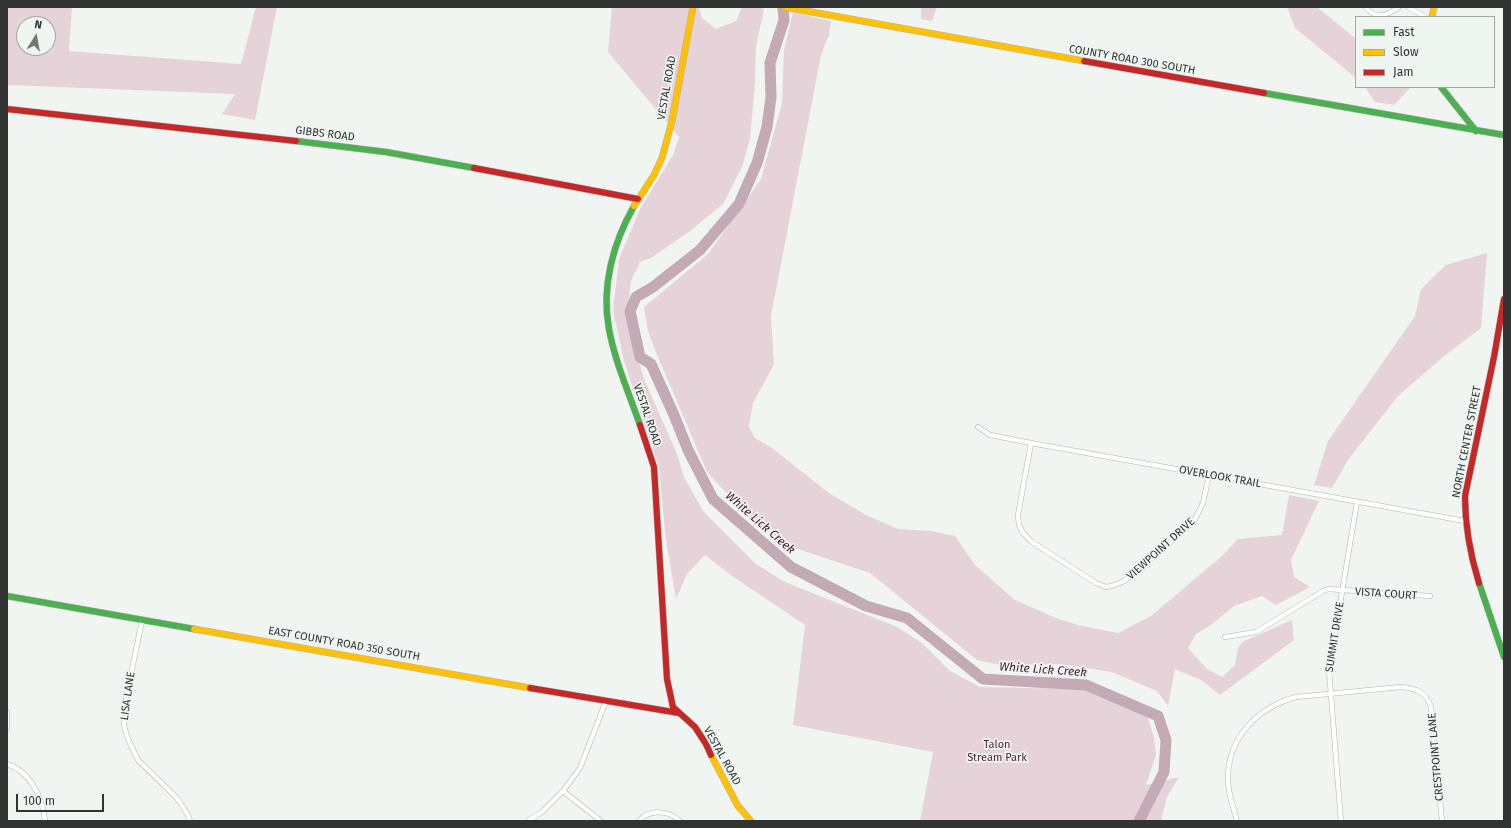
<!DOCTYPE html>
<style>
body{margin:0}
#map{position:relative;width:1511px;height:828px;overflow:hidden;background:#f0f5f2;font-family:"Fira Sans",sans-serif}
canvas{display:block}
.frame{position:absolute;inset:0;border:8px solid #313432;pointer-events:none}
.legend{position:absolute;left:1355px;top:16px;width:140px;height:72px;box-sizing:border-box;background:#eff6f1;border:1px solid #a3a8a5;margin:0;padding:5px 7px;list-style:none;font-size:12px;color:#313432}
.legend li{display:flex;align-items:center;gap:8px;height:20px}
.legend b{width:20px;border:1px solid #a3a8a5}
.north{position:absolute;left:16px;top:16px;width:40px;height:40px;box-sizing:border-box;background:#eff6f1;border:1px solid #a3a8a5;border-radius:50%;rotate:11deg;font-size:11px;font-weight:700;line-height:16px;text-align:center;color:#313432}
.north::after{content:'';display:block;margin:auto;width:14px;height:18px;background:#747875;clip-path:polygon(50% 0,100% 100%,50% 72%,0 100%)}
.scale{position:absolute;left:16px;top:794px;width:88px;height:18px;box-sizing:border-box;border:2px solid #313432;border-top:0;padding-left:5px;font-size:12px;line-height:14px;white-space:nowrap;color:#313432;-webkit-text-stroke:3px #eff6f1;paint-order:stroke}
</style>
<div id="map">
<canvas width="1511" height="828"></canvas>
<div class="frame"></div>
<ul class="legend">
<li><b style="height:5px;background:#4caf50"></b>Fast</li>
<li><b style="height:5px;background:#ffc107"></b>Slow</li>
<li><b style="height:5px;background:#c62828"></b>Jam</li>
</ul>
<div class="north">N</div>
<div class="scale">100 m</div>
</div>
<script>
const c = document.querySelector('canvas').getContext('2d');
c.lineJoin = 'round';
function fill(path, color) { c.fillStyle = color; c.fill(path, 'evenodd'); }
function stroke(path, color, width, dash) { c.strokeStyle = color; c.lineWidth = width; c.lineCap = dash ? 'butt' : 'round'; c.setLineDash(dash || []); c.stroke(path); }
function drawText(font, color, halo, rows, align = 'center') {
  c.font = font + ' "Fira Sans",sans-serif'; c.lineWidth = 3.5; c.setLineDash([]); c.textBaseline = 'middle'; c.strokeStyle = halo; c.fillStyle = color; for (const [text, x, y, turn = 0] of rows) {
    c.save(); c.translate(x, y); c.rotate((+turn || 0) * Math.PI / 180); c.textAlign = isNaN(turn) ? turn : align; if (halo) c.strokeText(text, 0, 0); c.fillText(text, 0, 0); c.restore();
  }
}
fill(new Path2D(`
 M 7,7 L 72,7 L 69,51 L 241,64 L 256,7 L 277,7 L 255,120 L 222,114 L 235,94 L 7,85 ZM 24,24 L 48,24 L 48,48 L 24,48 Z
 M 612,7 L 699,7 L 702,18 L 716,29 L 736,21 L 742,7 L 757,7 L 764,9 L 756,46 L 755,83 L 750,139 L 742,167 L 723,204 L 690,231 L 651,258 L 640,262 L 631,281 L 627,317 L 644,379 L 677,454 L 684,477 L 703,511 L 756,564 L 785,582 L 897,627 L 922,643 L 950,671 L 980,687 L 1084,689 L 1147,716 L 1154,737 L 1156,755 L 1146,785 L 1179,777 L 1167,797 L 1161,821 L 920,821 L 933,752 L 793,725 L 805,625 L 732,576 L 705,555 L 687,574 L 676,599 L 666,541 L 659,467 L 624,361 L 613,311 L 619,259 L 640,209 L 673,155 L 679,137 L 608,52 Z
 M 921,7 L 937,7 L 932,21 L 921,19 Z
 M 1287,7 L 1317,7 L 1356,39 L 1356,78 L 1295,28 Z
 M 793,12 L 831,21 L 829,35 L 821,55 L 771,316 L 774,364 L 753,403 L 749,427 L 755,438 L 772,448 L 829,493 L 866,515 L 898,529 L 931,531 L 955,536 L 975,565 L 1015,600 L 1056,618 L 1078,625 L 1118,633 L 1151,616 L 1222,556 L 1238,539 L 1282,535 L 1289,495 L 1319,501 L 1291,560 L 1294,577 L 1310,587 L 1276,605 L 1262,596 L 1234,606 L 1211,625 L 1196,634 L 1188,648 L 1207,669 L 1222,677 L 1235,665 L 1238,648 L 1242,642 L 1292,620 L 1294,640 L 1220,695 L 1201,680 L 1175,669 L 1168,706 L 1157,691 L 1112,672 L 1060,664 L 1001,665 L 977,660 L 870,573 L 786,545 L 744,512 L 707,472 L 655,350 L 648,331 L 644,307 L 708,254 L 761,179 L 782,103 L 784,50 Z
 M 1365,87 L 1409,87 L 1410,88 L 1394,105 L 1375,102 Z
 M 1487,253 L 1481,328 L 1443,357 L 1398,396 L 1348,460 L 1332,488 L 1314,485 L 1328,441 L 1415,316 L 1421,289 L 1446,265 Z`), '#e6d3da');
stroke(new Path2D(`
 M 783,7 L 784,20 L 770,63 L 771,97 L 767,127 L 757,163 L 739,204 L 700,250 L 653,287 L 636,297 L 630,311 L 640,357 L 651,364 L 674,415 L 688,450 L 713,499 L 791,567 L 866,606 L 907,618 L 983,679 L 1086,685 L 1158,716 L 1166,740 L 1164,772 L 1139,821`), '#c3aab4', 11);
const street = new Path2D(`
 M 1365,7 C 1377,20 1386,16 1399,7
 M 1408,7 L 1425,17
 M 978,427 L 990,435 L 1031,443 L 1465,521
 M 1031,443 L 1018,515 L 1019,525 L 1023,533 L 1032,542 L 1096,583 L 1106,587 L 1112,586 L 1124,581 L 1193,523 L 1203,503 L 1209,475
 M 142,621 L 125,703 L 124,726 L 128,739 L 138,760 L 177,798 L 188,815 L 190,821
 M 1225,637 L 1256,632 L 1323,591 L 1328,589 L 1430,596
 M 7,712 L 7,729
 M 7,764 C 30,771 43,798 45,821
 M 563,791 L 601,821
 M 529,820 L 542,812 L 563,791 L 580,768 L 606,701
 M 639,821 C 649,809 669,810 680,821
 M 1237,821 C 1233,806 1227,791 1228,776 C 1229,736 1259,707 1296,697 L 1401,687 C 1416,688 1426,692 1431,707 L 1442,821
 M 1341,821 L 1329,670 L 1357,502`);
const fast = new Path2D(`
 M 1441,87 L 1476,131
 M 1264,93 L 1504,135
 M 296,141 L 386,152 L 474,168
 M 634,206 C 613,243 601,287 609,329 C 615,362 629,393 640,425
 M 1479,583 L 1504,657
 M 7,596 L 194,629`);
const slow = new Path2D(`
 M 784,7 L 1084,61
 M 1432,17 L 1434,7
 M 634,206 L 654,175 L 662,158 L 672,121 L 693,7
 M 194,629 L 530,688
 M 711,755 L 738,806 L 751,821`);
const jam = new Path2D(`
 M 1084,61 L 1264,93
 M 7,109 L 296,141
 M 474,168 L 638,199
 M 640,425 L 654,467 L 667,679 L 673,707 L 695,727 L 706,744 L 711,755
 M 1479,583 C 1470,554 1465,526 1465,496 L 1494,357 L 1504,299
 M 530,688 L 679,713`);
stroke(street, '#b0b4b1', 5.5);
stroke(fast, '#b0b4b1', 7);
stroke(slow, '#b0b4b1', 7);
stroke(jam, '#b0b4b1', 7);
stroke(street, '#fdfefd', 4.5);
stroke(fast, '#4caf50', 6);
stroke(slow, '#ffc107', 6);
stroke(jam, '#c62828', 6);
drawText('11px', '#313432', '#eff6f1', [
 ["COUNTY ROAD 300 SOUTH",1132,60,10],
 ["VESTAL ROAD",667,88,-80],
 ["GIBBS ROAD",325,134,7],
 ["VESTAL ROAD",647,415,71],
 ["NORTH CENTER STREET",1467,442,-79],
 ["OVERLOOK TRAIL",1220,477,10],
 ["VIEWPOINT DRIVE",1161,549,-42],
 ["VISTA COURT",1386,594,4],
 ["SUMMIT DRIVE",1335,637,-81],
 ["EAST COUNTY ROAD 350 SOUTH",344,644,10],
 ["LISA LANE",128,696,-82],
 ["VESTAL ROAD",722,756,61],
 ["CRESTPOINT LANE",1436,757,-95]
]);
drawText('11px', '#4e1c33', '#eff6f1', [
 ["Talon",997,745],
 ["Stream Park",997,758]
]);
drawText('italic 12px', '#491830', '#eff6f1', [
 ["White Lick Creek",760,523,41],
 ["White Lick Creek",1043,670,4]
]);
</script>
